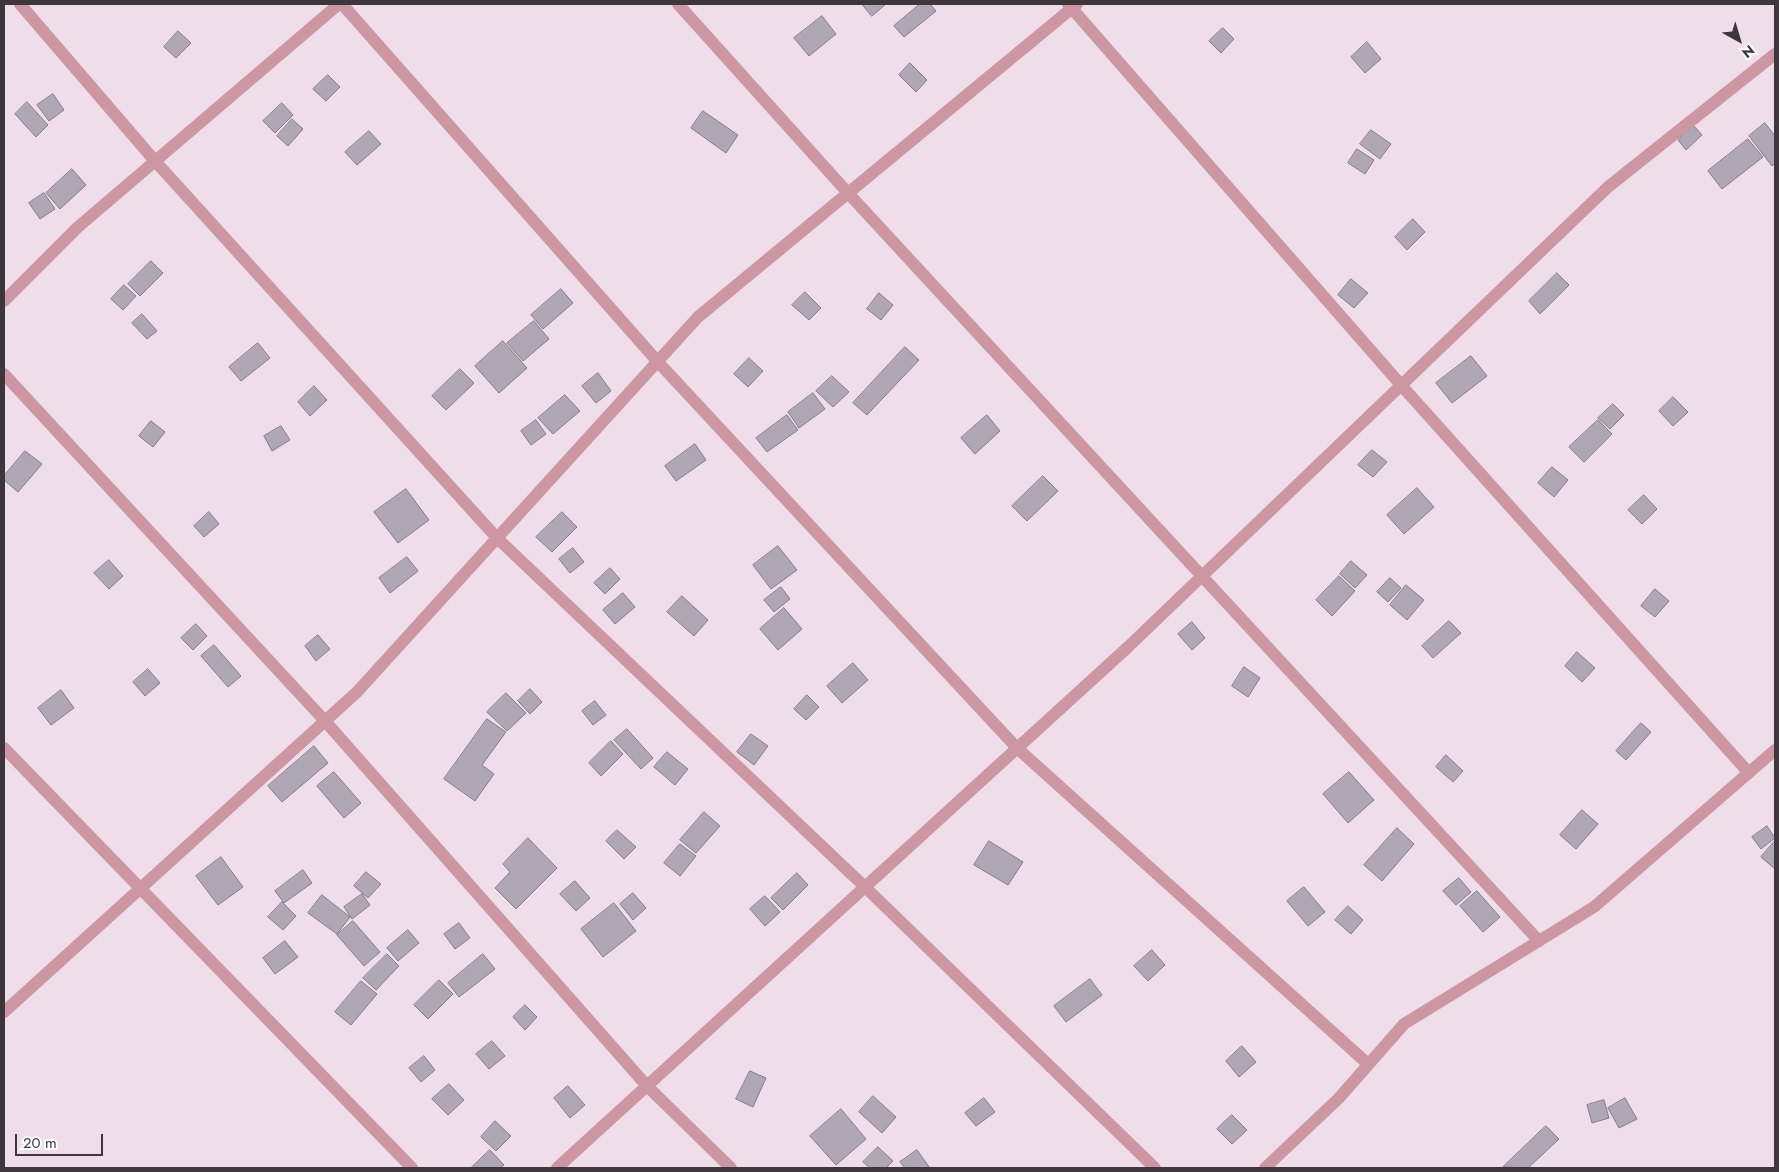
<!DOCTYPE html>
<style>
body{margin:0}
#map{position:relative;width:1779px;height:1172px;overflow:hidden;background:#efdee9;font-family:Jost,sans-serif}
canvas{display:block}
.frame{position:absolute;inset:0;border:5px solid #3d373b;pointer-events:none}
.north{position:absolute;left:1714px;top:15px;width:50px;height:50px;-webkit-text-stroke:4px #fff;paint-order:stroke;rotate:141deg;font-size:14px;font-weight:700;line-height:20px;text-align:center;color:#3d373b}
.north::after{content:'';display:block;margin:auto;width:18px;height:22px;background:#3d373b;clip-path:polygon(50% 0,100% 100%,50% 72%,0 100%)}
.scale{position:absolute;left:15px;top:1134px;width:88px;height:22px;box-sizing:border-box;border:2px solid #3d373b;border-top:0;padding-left:6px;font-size:15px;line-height:18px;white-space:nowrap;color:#3d373b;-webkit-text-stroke:4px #fff;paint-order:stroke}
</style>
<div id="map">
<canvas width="1779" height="1172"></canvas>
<div class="frame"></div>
<div class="north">N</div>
<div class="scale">20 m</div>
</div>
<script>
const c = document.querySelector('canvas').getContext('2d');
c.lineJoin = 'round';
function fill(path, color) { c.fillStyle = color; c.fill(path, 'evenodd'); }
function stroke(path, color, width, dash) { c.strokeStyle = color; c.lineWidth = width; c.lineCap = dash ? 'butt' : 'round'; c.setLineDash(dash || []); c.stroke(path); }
const building = new Path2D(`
 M 862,4 L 886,4 L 872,16 Z
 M 920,4 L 930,4 L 936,11 L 904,37 L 894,26 Z
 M 822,16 L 836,34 L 809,56 L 794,38 Z
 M 1223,28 L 1234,39 L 1221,53 L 1209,41 Z
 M 178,31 L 191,43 L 176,58 L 164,47 Z
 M 1367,42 L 1381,59 L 1365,73 L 1351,57 Z
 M 910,63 L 927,80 L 916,92 L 899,75 Z
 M 328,75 L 340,87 L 326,101 L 313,89 Z
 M 53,94 L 64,110 L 49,121 L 37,105 Z
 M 27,102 L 48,125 L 36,137 L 15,114 Z
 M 282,103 L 293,115 L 275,133 L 263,121 Z
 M 703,111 L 738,135 L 726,153 L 691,128 Z
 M 292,119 L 303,129 L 288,146 L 277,136 Z
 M 1765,123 L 1775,136 L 1775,163 L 1772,166 L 1749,136 Z
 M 1694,126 L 1702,135 L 1686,150 L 1678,140 Z
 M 1371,130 L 1391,144 L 1380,159 L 1360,144 Z
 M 369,131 L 381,144 L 357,165 L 345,152 Z
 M 1748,139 L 1763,157 L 1722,189 L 1708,171 Z
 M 1357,149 L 1374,160 L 1365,174 L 1348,163 Z
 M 72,169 L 86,185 L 60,209 L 46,193 Z
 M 44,193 L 55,209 L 40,219 L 29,203 Z
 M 1413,219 L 1425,232 L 1407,250 L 1395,237 Z
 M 151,261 L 163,273 L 140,296 L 128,284 Z
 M 1557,273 L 1569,285 L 1540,314 L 1529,301 Z
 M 1351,279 L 1368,293 L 1354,308 L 1338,295 Z
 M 124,285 L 136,296 L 123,310 L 111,299 Z
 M 561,289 L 573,303 L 543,329 L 531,315 Z
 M 805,292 L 821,308 L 809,320 L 792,305 Z
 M 879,293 L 893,305 L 881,320 L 867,309 Z
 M 142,314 L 157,331 L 147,339 L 132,323 Z
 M 534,321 L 549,339 L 523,361 L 507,343 Z
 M 503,341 L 527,368 L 499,393 L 475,366 Z
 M 258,343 L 270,358 L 241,381 L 229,367 Z
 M 905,347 L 919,360 L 867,415 L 853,403 Z
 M 1471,356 L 1487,376 L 1452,403 L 1436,383 Z
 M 749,358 L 763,371 L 748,387 L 734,374 Z
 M 460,369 L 474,383 L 446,410 L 432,396 Z
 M 598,373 L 611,391 L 596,403 L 582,386 Z
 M 832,376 L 849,392 L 833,407 L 816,391 Z
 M 314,386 L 327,400 L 310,416 L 298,402 Z
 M 813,393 L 825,409 L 799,428 L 788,412 Z
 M 565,395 L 580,411 L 553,434 L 538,418 Z
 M 1673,397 L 1688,412 L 1673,426 L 1659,411 Z
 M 1613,404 L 1624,415 L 1610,429 L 1598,418 Z
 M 787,415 L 798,430 L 767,452 L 756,438 Z
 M 987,415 L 1000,431 L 975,454 L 961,438 Z
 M 536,420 L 546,434 L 531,445 L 521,431 Z
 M 1598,420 L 1612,434 L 1584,462 L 1569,447 Z
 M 151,421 L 165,432 L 153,447 L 139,436 Z
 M 281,426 L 290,440 L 272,451 L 264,436 Z
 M 695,444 L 706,460 L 676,481 L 665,466 Z
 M 1372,450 L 1387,462 L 1373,477 L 1358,465 Z
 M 25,451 L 42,464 L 18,492 L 4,480 L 4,476 Z
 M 1552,467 L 1568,480 L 1554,497 L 1538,483 Z
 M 1043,476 L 1058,491 L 1027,521 L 1012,506 Z
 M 1417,488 L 1434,507 L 1404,534 L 1387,515 Z
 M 406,489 L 429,520 L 398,543 L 374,512 Z
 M 1644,495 L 1657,509 L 1642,524 L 1628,510 Z
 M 209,512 L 219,524 L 204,537 L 194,526 Z
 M 562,512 L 577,527 L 552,552 L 536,537 Z
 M 778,546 L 797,570 L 771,589 L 753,565 Z
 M 573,548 L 584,562 L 570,573 L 559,559 Z
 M 407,557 L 418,571 L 390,593 L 379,578 Z
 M 109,560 L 123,576 L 109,589 L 94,573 Z
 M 1351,561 L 1367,575 L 1355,588 L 1340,574 Z
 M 610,568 L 620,579 L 605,594 L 594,583 Z
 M 1339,576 L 1355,591 L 1332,616 L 1316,600 Z
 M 1390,578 L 1401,588 L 1388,602 L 1377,592 Z
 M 1406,585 L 1424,600 L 1407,620 L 1390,605 Z
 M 781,587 L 790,599 L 774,612 L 764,600 Z
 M 1655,589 L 1669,601 L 1655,617 L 1641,606 Z
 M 623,593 L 635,607 L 615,624 L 603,610 Z
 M 682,596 L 708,620 L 694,636 L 667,612 Z
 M 784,608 L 802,629 L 778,650 L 760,629 Z
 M 1449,621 L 1461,633 L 1433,658 L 1422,646 Z
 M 1192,622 L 1205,638 L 1192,650 L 1178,634 Z
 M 196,624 L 207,636 L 193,650 L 181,638 Z
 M 318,635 L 330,649 L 316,661 L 305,646 Z
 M 214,645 L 241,676 L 228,687 L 201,656 Z
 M 1577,652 L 1595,668 L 1582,682 L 1565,666 Z
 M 853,663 L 868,680 L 842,703 L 827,686 Z
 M 1244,667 L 1260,678 L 1248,697 L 1232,686 Z
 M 148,669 L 160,683 L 145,696 L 133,682 Z
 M 530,689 L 542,702 L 530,714 L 518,701 Z
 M 61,690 L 74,708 L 51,725 L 38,708 Z
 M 506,693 L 526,713 L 507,731 L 487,712 Z
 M 807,695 L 819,707 L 806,720 L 794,709 Z
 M 595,701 L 606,715 L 593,725 L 582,711 Z
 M 487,719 L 506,732 L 482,765 L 494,774 L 475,801 L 444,779 Z
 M 1641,723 L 1651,732 L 1626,760 L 1616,751 Z
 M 627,729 L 653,758 L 641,769 L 614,740 Z
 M 751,734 L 768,746 L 754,765 L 737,752 Z
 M 611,741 L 623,754 L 601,776 L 589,763 Z
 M 314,746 L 328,763 L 282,802 L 268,786 Z
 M 667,752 L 688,769 L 675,785 L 654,767 Z
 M 1446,755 L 1463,771 L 1453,782 L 1436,767 Z
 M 334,772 L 361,803 L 344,818 L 317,786 Z
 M 1349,772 L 1374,800 L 1348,823 L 1323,794 Z
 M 1582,810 L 1598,824 L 1576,849 L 1560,835 Z
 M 704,812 L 720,826 L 696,853 L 680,840 Z
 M 1767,826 L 1775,838 L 1761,849 L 1752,837 Z
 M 1397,828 L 1414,844 L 1382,881 L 1364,865 Z
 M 617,830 L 636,847 L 624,859 L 606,841 Z
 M 528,838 L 557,868 L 516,909 L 495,888 L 510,872 L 503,864 Z
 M 989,841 L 1023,862 L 1008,885 L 974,865 Z
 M 1774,842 L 1775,843 L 1775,869 L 1761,857 Z
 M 680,844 L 696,856 L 680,876 L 664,863 Z
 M 221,857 L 243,887 L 218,905 L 196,876 Z
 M 303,870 L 312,883 L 284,903 L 275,891 Z
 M 366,872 L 381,884 L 368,898 L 354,886 Z
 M 797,873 L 808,885 L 783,910 L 771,898 Z
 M 1459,878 L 1471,892 L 1456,905 L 1443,891 Z
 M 575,881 L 590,898 L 576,911 L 560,894 Z
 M 1304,887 L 1325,912 L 1308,926 L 1287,901 Z
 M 1477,891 L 1500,917 L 1483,932 L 1460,906 Z
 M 633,893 L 646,908 L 633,920 L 620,904 Z
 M 362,894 L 370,905 L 352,919 L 344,907 Z
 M 322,895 L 350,917 L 337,934 L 308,913 Z
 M 765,896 L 780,912 L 765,926 L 750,909 Z
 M 282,902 L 296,916 L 283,930 L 268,917 Z
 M 614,903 L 636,931 L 603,957 L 581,929 Z
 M 1348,906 L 1363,920 L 1351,934 L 1335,920 Z
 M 353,921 L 380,952 L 364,966 L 337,935 Z
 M 459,923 L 470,938 L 455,949 L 444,934 Z
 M 408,930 L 419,943 L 398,961 L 387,948 Z
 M 285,941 L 298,957 L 275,974 L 263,958 Z
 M 1152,950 L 1165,965 L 1148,981 L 1134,966 Z
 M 387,954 L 399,966 L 376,990 L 363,978 Z
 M 483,954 L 495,969 L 459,997 L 448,983 Z
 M 1090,979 L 1102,995 L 1066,1022 L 1054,1006 Z
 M 439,980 L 453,994 L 428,1019 L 414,1005 Z
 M 361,981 L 377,994 L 351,1025 L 335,1012 Z
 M 525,1005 L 537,1017 L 525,1030 L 513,1017 Z
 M 492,1041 L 505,1056 L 489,1069 L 476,1054 Z
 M 1242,1046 L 1256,1062 L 1239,1077 L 1226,1061 Z
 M 424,1056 L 435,1070 L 421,1082 L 409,1068 Z
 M 750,1071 L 766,1078 L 753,1107 L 736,1099 Z
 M 449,1084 L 464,1100 L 448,1115 L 432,1099 Z
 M 568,1086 L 585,1105 L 570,1118 L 554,1098 Z
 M 873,1096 L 896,1117 L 882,1133 L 859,1112 Z
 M 984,1098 L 995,1112 L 976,1126 L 965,1113 Z
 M 1625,1098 L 1637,1119 L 1619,1128 L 1608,1108 Z
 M 1604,1100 L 1609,1118 L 1592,1123 L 1587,1105 Z
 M 841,1109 L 866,1139 L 836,1165 L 810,1136 Z
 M 1232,1115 L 1247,1130 L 1232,1144 L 1217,1129 Z
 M 495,1121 L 511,1136 L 496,1151 L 481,1137 Z
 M 1546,1126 L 1559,1139 L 1528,1168 L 1503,1167 Z
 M 878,1147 L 893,1161 L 886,1168 L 870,1168 L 863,1162 Z
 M 490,1150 L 504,1165 L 500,1168 L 471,1168 Z
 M 917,1150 L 930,1168 L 905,1168 L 900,1162 Z`);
fill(building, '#b0a7b5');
stroke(building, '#847b89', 1);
stroke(new Path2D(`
 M 20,4 L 155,161 L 497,538 L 865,887 L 1155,1168
 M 342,4 L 658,362 L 1017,748 L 1368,1064
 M 678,4 L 848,193 L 1539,941
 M 1068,4 L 1401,385 L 1749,773
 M 4,301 L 78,227 L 339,4
 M 4,374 L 325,721 L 647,1086 L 731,1168
 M 4,748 L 412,1168
 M 4,1012 L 357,692 L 698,317 L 1077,4
 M 557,1168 L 1128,647 L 1608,187 L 1775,54
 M 1265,1168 L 1339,1098 L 1404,1024 L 1594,907 L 1775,750`), '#cc97a2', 12);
</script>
